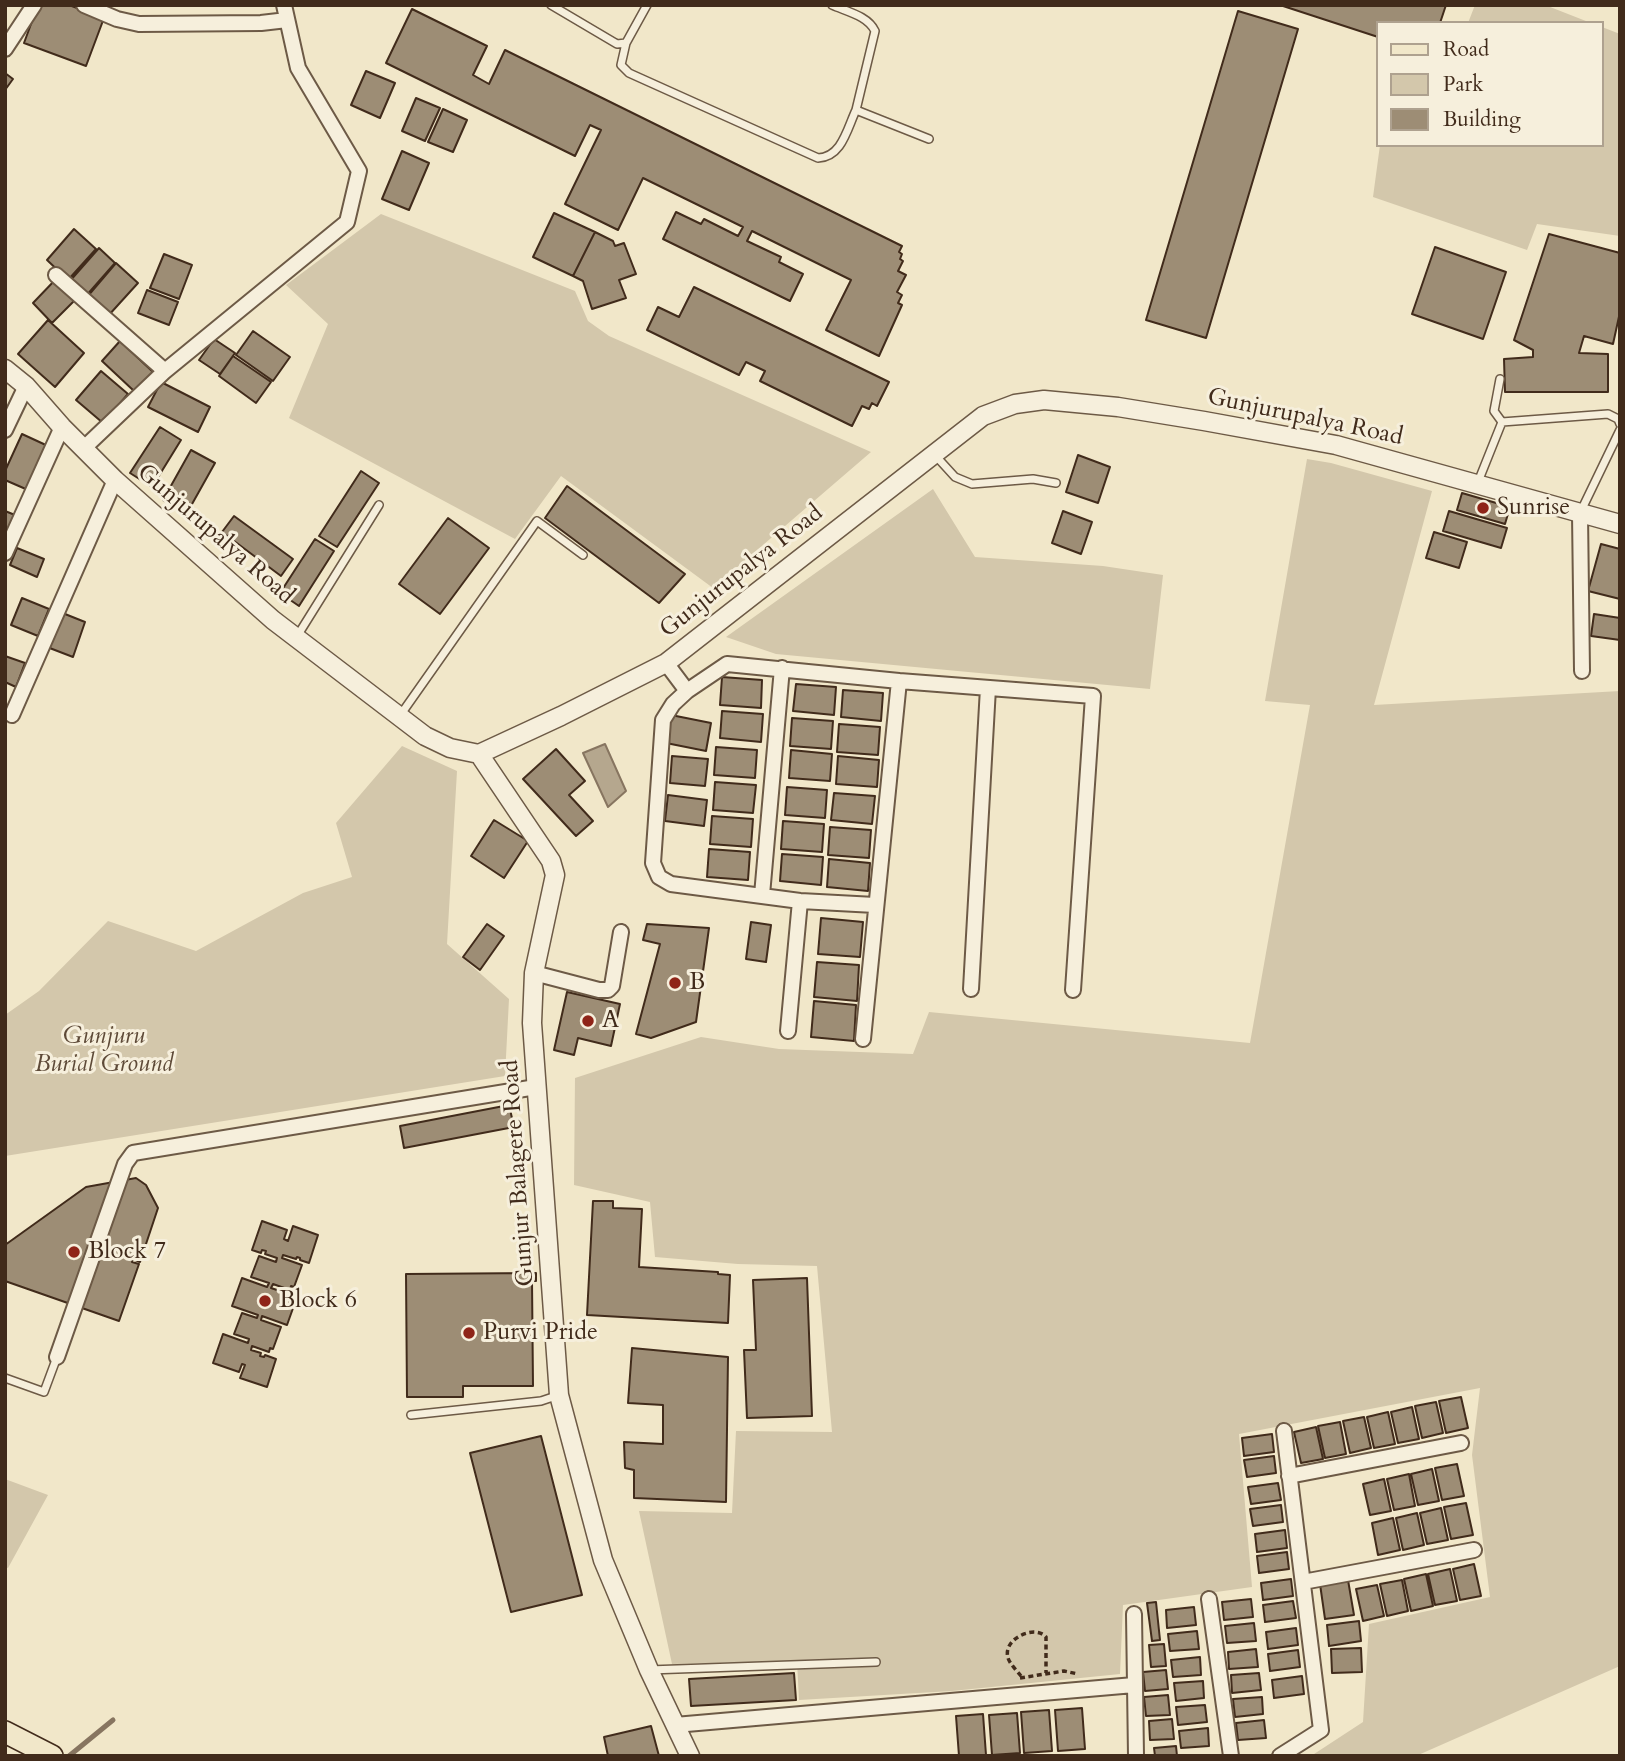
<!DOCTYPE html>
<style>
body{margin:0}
#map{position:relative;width:1625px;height:1761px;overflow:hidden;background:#f1e7c9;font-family:Cardo,serif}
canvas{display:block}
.frame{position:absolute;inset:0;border:7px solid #412b1b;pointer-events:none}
.legend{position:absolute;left:1376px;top:21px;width:228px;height:126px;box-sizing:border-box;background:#f6efdc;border:2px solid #aea18f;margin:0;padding:9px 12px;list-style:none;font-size:21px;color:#412b1b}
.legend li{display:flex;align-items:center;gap:14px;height:35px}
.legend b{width:35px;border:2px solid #aea18f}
</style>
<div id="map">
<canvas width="1625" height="1761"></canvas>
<div class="frame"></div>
<ul class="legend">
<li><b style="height:9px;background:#f1e7c9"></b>Road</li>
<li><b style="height:19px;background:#d3c7ab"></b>Park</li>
<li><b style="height:19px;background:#9d8d75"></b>Building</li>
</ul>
</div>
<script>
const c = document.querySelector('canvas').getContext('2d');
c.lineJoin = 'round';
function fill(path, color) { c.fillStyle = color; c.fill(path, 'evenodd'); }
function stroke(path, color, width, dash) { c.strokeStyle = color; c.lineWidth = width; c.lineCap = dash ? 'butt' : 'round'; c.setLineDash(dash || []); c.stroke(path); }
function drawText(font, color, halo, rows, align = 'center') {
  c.font = font + ' Cardo,serif'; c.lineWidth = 6; c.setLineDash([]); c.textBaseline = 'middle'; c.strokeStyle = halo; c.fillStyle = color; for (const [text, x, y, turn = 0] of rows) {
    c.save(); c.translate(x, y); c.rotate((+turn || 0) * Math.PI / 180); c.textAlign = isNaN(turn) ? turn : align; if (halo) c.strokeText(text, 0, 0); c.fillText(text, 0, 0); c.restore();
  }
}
fill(new Path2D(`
 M 1475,5 L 1545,5 L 1591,23 L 1468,23 Z
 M 1602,27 L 1620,34 L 1620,236 L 1537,224 L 1527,250 L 1373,197 L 1380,145 L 1602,145 Z
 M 381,214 L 575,291 L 588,321 L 609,336 L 871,452 L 713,588 L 561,476 L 515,539 L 289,418 L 328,324 L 286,285 Z
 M 1307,459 L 1331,463 L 1432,491 L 1374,705 L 1620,691 L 1620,1666 L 1416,1756 L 1311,1756 L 1363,1722 L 1369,1624 L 1490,1597 L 1472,1455 L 1480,1388 L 1239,1434 L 1252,1587 L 1123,1605 L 1120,1674 L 952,1691 L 799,1700 L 797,1661 L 672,1664 L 639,1511 L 732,1513 L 736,1431 L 832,1432 L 817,1266 L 738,1264 L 655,1257 L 650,1202 L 574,1185 L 575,1078 L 701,1037 L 779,1049 L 913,1054 L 929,1012 L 1250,1043 L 1310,705 L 1265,701 Z
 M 933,489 L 975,557 L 1103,566 L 1163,575 L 1150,689 L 776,654 L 726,637 Z
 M 402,746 L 457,771 L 447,944 L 509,999 L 505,1076 L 5,1156 L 5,1015 L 39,991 L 108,921 L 196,951 L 303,893 L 352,877 L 336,823 Z
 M 5,1479 L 48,1495 L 8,1568 L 5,1567 Z`), '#d3c7ab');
const water = new Path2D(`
 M 605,744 L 626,791 L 608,807 L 583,753 Z`);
fill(water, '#b5a78e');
stroke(water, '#877560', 2);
stroke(new Path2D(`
 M 69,1756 L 113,1720`), '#877560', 5);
const building = new Path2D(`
 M 38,5 L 69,5 L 104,18 L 86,66 L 24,43 Z
 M 1280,5 L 1446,5 L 1440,23 L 1378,23 L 1378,37 Z
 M 412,9 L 487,46 L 473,75 L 489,84 L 505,50 L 902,246 L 899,252 L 902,254 L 900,259 L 903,261 L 898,271 L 906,275 L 897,292 L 902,295 L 898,303 L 902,305 L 879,356 L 826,330 L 851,280 L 752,231 L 747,241 L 781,257 L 779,262 L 803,274 L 790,301 L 663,239 L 676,212 L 701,224 L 704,219 L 738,236 L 743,227 L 643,178 L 618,230 L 565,204 L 601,130 L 590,125 L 575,156 L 386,63 Z
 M 1238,11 L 1298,29 L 1206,338 L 1146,320 Z
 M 366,71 L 395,83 L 380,118 L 351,105 Z
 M 5,73 L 13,79 L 5,90 Z
 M 416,98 L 440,108 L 425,141 L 402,131 Z
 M 443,109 L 467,120 L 453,152 L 428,142 Z
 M 402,151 L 429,163 L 409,210 L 382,199 Z
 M 554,213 L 595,232 L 573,276 L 533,257 Z
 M 74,229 L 96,249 L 68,280 L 47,260 Z
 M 595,232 L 613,241 L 615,246 L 624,243 L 636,274 L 619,280 L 626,298 L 592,309 L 583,281 L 573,276 Z
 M 1549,234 L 1620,253 L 1620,312 L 1613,344 L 1584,336 L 1579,353 L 1608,354 L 1608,392 L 1505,392 L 1504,359 L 1533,357 L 1533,350 L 1514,340 Z
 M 1435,247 L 1506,272 L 1483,339 L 1412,314 Z
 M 99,248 L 115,263 L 86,296 L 69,282 Z
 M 164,254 L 192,265 L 179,299 L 150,288 Z
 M 116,263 L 138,283 L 108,316 L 87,297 Z
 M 56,279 L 76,299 L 52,323 L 33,303 Z
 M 694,287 L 889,382 L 877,406 L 872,403 L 869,409 L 862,406 L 852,426 L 760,381 L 765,371 L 746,362 L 739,375 L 647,330 L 658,307 L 679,317 Z
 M 147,290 L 178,302 L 169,325 L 138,313 Z
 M 48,320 L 84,353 L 55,387 L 18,354 Z
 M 253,331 L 290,357 L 273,381 L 236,355 Z
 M 214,339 L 235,353 L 220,374 L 199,360 Z
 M 120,341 L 153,372 L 134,391 L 102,361 Z
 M 233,356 L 271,382 L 256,403 L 219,376 Z
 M 101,371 L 128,394 L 103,423 L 76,400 Z
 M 161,382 L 210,407 L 198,432 L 148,407 Z
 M 160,427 L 181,440 L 152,487 L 130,473 Z
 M 22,434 L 48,446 L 28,490 L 5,480 L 5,471 Z
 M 191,450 L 215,463 L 187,513 L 163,500 Z
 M 1078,455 L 1110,467 L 1098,503 L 1066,492 Z
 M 361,471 L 379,483 L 337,547 L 319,536 Z
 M 567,486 L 685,574 L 659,603 L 545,518 Z
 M 1462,493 L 1510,507 L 1505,524 L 1457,510 Z
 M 5,511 L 15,515 L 5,538 Z
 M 1063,511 L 1092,522 L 1081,554 L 1052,543 Z
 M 1449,511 L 1507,528 L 1501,548 L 1443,531 Z
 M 234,516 L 293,559 L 281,576 L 222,532 Z
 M 448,518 L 489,548 L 440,614 L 399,584 Z
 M 1434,532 L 1467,542 L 1459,568 L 1426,558 Z
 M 315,539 L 334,551 L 299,606 L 280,593 Z
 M 1601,544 L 1620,549 L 1620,599 L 1588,591 Z
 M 17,548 L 44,559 L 37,577 L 10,565 Z
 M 22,598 L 49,609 L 38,636 L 11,625 Z
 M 60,612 L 85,622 L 73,657 L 47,647 Z
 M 1594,614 L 1620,618 L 1620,640 L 1591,636 Z
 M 5,656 L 25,663 L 16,687 L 5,682 Z
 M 722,677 L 762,680 L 761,708 L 720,705 Z
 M 796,684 L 836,687 L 834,715 L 793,711 Z
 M 843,690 L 883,693 L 881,721 L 841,717 Z
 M 722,711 L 763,714 L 761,742 L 720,738 Z
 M 671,715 L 711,723 L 706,751 L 666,743 Z
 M 792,718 L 833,721 L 831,749 L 790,746 Z
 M 839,724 L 880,727 L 878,755 L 837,752 Z
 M 716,747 L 757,750 L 755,778 L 714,775 Z
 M 556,749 L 585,781 L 569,795 L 593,821 L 576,836 L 523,779 Z
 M 791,750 L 832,754 L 830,781 L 789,778 Z
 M 672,756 L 708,759 L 705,786 L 670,783 Z
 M 838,756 L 879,760 L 877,787 L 836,784 Z
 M 715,782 L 756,785 L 753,813 L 713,810 Z
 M 787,787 L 827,790 L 825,818 L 785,815 Z
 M 834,793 L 875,796 L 872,824 L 831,820 Z
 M 668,795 L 707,800 L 704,826 L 665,821 Z
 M 712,816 L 753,819 L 751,847 L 710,844 Z
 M 494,820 L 528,841 L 504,878 L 471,856 Z
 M 783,821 L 824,824 L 822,852 L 781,849 Z
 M 830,827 L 871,830 L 869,858 L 828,855 Z
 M 709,849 L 750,852 L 748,880 L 707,877 Z
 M 782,854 L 823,857 L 821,885 L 780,881 Z
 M 829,859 L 870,863 L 868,891 L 827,887 Z
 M 821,918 L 863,922 L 860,957 L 818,954 Z
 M 751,922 L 771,925 L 766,962 L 746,959 Z
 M 487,924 L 504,936 L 480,970 L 463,957 Z
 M 647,924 L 709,928 L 696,1022 L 651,1038 L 636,1034 L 660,944 L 643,940 Z
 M 817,962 L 859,965 L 857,1001 L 814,997 Z
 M 567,992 L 620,1004 L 611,1046 L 578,1038 L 574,1055 L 554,1050 Z
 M 814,1001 L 856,1005 L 854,1041 L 811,1037 Z
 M 509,1105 L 514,1127 L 404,1148 L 400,1126 Z
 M 136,1178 L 146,1185 L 158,1208 L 140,1262 L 133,1259 L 132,1262 L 139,1264 L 119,1321 L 5,1281 L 5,1245 L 86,1187 Z
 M 593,1201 L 613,1201 L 613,1208 L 642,1209 L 639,1267 L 718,1272 L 718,1274 L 730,1275 L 728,1323 L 587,1315 Z
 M 262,1221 L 287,1230 L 284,1239 L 288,1241 L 293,1226 L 318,1235 L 309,1263 L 300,1260 L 300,1258 L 297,1257 L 296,1259 L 283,1255 L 282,1258 L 302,1265 L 294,1287 L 291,1286 L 290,1290 L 273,1284 L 271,1288 L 283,1292 L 282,1294 L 285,1296 L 286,1293 L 297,1297 L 287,1325 L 262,1316 L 261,1320 L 281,1327 L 273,1349 L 270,1348 L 269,1352 L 252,1346 L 251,1350 L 261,1353 L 260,1356 L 264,1357 L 265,1355 L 276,1359 L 267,1387 L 240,1378 L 245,1365 L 242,1364 L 239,1372 L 213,1363 L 223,1334 L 248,1343 L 249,1339 L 234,1334 L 242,1313 L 257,1318 L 258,1315 L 232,1306 L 242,1278 L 267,1287 L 269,1283 L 251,1277 L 259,1256 L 276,1262 L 277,1258 L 265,1254 L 266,1251 L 262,1250 L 261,1253 L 252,1250 Z
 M 536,1273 L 536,1281 L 532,1281 L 533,1386 L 463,1386 L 463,1397 L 407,1397 L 406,1274 Z
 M 807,1278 L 812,1416 L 747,1418 L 744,1350 L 756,1350 L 753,1280 Z
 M 632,1348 L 728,1357 L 726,1502 L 634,1498 L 634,1470 L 625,1468 L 624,1442 L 663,1444 L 663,1405 L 628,1403 Z
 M 1461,1397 L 1468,1428 L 1446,1433 L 1439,1401 Z
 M 1436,1402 L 1443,1433 L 1422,1438 L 1415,1406 Z
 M 1412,1407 L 1419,1439 L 1398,1443 L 1391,1412 Z
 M 1388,1412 L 1395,1444 L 1374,1448 L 1367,1417 Z
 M 1364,1417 L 1371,1448 L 1350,1453 L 1343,1421 Z
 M 1340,1422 L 1346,1454 L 1325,1458 L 1318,1426 Z
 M 1316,1427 L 1323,1459 L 1301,1463 L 1294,1432 Z
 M 1272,1434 L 1274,1452 L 1244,1456 L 1242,1438 Z
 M 541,1436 L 582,1595 L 511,1612 L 470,1453 Z
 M 1274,1456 L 1276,1473 L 1247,1477 L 1244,1460 Z
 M 1457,1464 L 1464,1496 L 1442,1500 L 1435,1468 Z
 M 1432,1469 L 1439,1501 L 1418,1505 L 1411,1474 Z
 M 1409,1474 L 1415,1506 L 1394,1510 L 1387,1479 Z
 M 1384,1479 L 1391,1511 L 1370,1515 L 1363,1484 Z
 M 1278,1483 L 1281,1500 L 1251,1504 L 1248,1487 Z
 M 1466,1503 L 1473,1535 L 1451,1539 L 1444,1507 Z
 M 1281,1505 L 1283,1522 L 1253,1526 L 1250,1509 Z
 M 1441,1508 L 1448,1540 L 1427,1544 L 1420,1513 Z
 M 1417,1513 L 1424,1545 L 1403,1550 L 1396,1518 Z
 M 1393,1518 L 1400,1550 L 1378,1555 L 1372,1523 Z
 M 1285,1530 L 1287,1548 L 1257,1552 L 1255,1534 Z
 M 1287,1552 L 1289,1569 L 1259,1573 L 1257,1556 Z
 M 1474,1564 L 1481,1596 L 1460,1600 L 1453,1569 Z
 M 1450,1569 L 1457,1601 L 1435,1605 L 1428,1574 Z
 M 1426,1574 L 1433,1606 L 1411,1611 L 1404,1579 Z
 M 1291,1579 L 1293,1596 L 1263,1600 L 1261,1583 Z
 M 1348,1580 L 1354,1615 L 1325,1619 L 1320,1584 Z
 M 1402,1580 L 1408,1611 L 1387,1616 L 1380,1584 Z
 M 1377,1585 L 1384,1616 L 1363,1621 L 1356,1589 Z
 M 1251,1599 L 1253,1617 L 1224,1620 L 1222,1602 Z
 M 1293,1601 L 1296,1618 L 1265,1622 L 1263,1605 Z
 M 1156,1602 L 1160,1640 L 1152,1641 L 1147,1603 Z
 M 1194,1607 L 1196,1625 L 1167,1628 L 1166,1610 Z
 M 1359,1621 L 1361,1641 L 1329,1646 L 1327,1625 Z
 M 1254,1623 L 1256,1641 L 1227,1643 L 1225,1626 Z
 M 1296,1628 L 1298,1645 L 1268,1649 L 1266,1632 Z
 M 1197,1631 L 1199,1649 L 1170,1651 L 1168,1634 Z
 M 1164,1644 L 1166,1666 L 1151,1667 L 1149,1645 Z
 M 1361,1648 L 1362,1672 L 1332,1673 L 1331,1649 Z
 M 1256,1649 L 1258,1667 L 1229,1669 L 1228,1652 Z
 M 1298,1650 L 1300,1667 L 1270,1671 L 1268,1654 Z
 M 1200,1657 L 1201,1675 L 1173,1677 L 1171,1660 Z
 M 1166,1670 L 1168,1689 L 1145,1691 L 1143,1672 Z
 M 794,1673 L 796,1700 L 691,1706 L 689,1679 Z
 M 1259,1673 L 1261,1690 L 1232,1693 L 1231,1675 Z
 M 1302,1676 L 1304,1694 L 1274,1698 L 1272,1680 Z
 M 1203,1681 L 1204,1698 L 1176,1701 L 1174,1683 Z
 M 1168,1695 L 1170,1715 L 1146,1716 L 1144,1697 Z
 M 1262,1697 L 1263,1714 L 1235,1717 L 1233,1699 Z
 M 1205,1705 L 1207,1722 L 1178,1725 L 1176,1707 Z
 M 1082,1708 L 1085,1749 L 1058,1751 L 1055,1710 Z
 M 1049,1710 L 1052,1751 L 1024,1753 L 1021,1712 Z
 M 1017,1713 L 1020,1753 L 992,1755 L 989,1715 Z
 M 983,1714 L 986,1755 L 959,1756 L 956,1716 Z
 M 1172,1719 L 1174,1739 L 1150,1740 L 1149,1721 Z
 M 1264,1720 L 1266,1738 L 1238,1740 L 1236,1723 Z
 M 651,1726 L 659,1756 L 608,1756 L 604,1737 Z
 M 1208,1728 L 1209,1746 L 1181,1748 L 1179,1731 Z
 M 1176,1746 L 1177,1756 L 1155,1756 L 1154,1748 Z`);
fill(building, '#9d8d75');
stroke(building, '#412b1b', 2);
const service = new Path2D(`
 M 551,5 L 617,44 L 626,43 L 647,5
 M 832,5 C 848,12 868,16 875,31 L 856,110 L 929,139
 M 626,43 L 621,65 L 629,73 L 818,158 C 842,157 847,129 856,110
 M 1502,422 L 1608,414 L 1618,419 L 1620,424
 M 934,454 L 955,477 L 972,484 L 1033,479 L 1056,483
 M 1478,482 L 1502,422 L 1494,411 L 1500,379
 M 1580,513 L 1620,430
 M 296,638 L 379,505
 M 399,717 L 537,521 L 583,555
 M 5,1378 L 44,1392 L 57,1357
 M 411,1415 L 541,1401 L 559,1395
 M 649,1670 L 876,1662`);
const minor = new Path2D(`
 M 84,5 L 117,19 L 139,24 L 261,23 L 287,20
 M 5,49 L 34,5
 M 56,275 L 165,371
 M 5,430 L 26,386
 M 84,448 L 165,371 L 347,222 L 359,171 L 298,68 L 284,5
 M 1580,514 L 1582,671
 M 5,553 L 62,427
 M 666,663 L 687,691
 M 12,715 L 115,480
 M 762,895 L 782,668
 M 875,905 L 800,901 L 671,884 L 659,877 L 653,863 L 663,720 L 673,704 L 687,691 L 727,664 L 899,681 L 1093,696 L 1073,990
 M 534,973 L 599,990 L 608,990 L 612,986 L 621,932
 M 971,989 L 988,688
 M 788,1031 L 800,901
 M 863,1039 L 899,681
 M 57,1357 L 125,1164 L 133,1153 L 536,1087
 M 1289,1476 L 1461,1443
 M 1303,1582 L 1474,1550
 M 1209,1599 L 1231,1756
 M 1134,1614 L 1136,1756
 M 675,1725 L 1134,1685
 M 1280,1756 L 1321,1730 L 1284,1431`);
const tertiary = new Path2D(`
 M 5,369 L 26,386 L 62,427 L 115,480 L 273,620 L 425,736 L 450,748 L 479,754 L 561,716 L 666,663 L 983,416 L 1015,404 L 1044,400 L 1118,407 L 1204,421 L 1336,445 L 1620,524
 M 479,754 L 551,861 L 555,875 L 534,973 L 532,1023 L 559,1395 L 603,1560 L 649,1670 L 690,1756`);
const primary = new Path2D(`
 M 5,1732 L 52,1756`);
stroke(service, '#6d5a46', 10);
stroke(minor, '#6d5a46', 18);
stroke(tertiary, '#6d5a46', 21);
stroke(primary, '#412b1b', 24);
stroke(new Path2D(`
 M 1021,1676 C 1017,1671 1010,1664 1008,1658 C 1002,1639 1035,1624 1046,1637 L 1046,1673
 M 1020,1678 L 1064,1671 L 1078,1674`), '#412b1b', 3.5, [5, 3.5]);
stroke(service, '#f6efdc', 7);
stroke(minor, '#f6efdc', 14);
stroke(tertiary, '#f6efdc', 18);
stroke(primary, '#f1e7c9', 21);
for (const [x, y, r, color] of [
 [1483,508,7,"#8f2418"],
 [675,983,7,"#8f2418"],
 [588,1021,7,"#8f2418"],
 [74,1252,7,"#8f2418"],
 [265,1301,7,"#8f2418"],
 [469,1333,7,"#8f2418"]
]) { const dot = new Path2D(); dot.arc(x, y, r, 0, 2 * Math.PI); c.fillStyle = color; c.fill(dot); stroke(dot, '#f6efdc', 2.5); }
drawText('24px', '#412b1b', '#f6efdc', [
 ["Gunjurupalya Road",1305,418,12],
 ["Gunjurupalya Road",215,535,41],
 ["Gunjurupalya Road",742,572,-38],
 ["Gunjur Balagere Road",519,1173,-94]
]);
drawText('24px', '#412b1b', '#f6efdc', [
 ["Sunrise",1497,508],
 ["B",689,983],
 ["A",602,1021],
 ["Block 7",88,1252],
 ["Block 6",279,1301],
 ["Purvi Pride",483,1333]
], 'left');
drawText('italic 24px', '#5e4a38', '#f6efdc', [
 ["Gunjuru",104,1037],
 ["Burial Ground",104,1065]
]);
</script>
